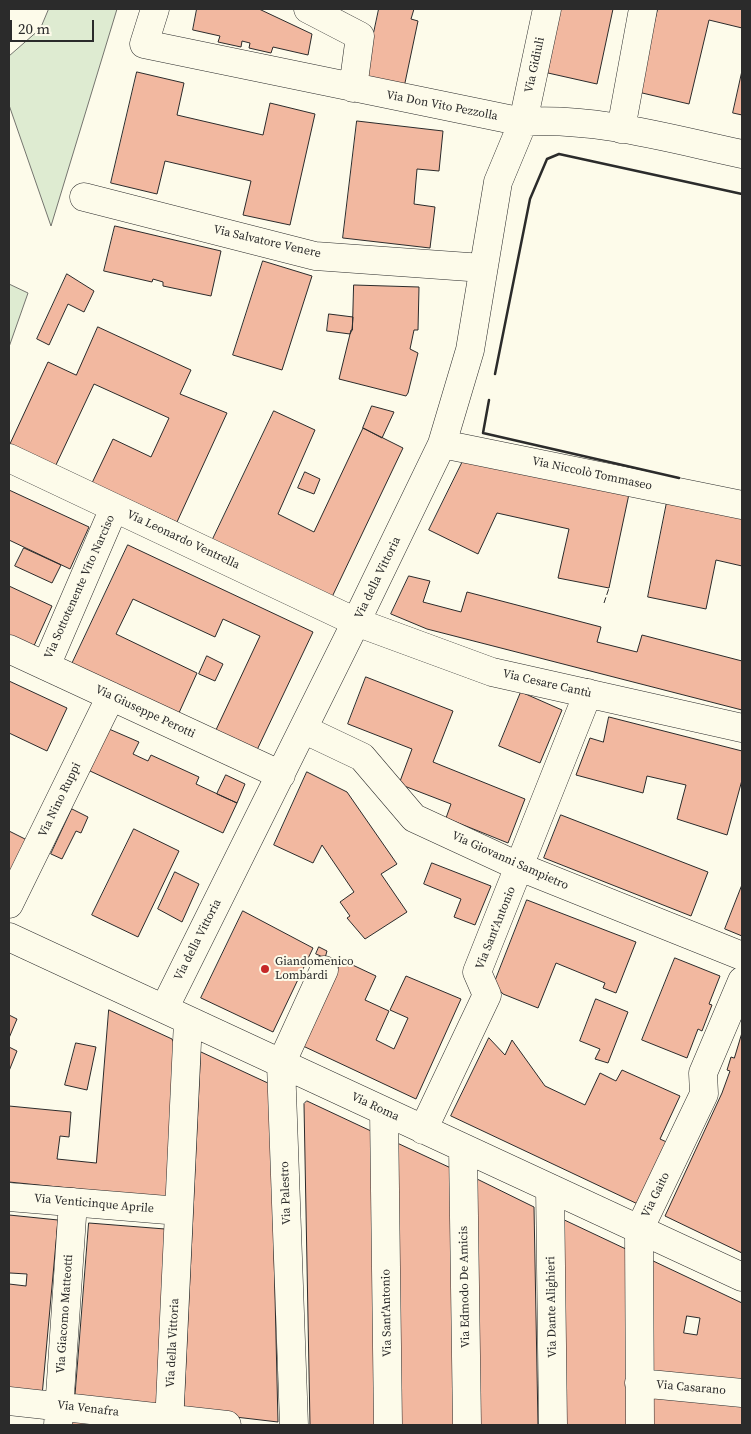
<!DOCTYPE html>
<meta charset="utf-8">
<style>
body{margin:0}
#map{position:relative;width:751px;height:1434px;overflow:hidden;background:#fdfbea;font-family:"Source Serif 4",serif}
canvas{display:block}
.frame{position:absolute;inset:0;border:10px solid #2b2b2b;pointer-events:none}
.scale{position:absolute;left:10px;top:20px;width:84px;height:22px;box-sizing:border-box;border:2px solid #2b2b2b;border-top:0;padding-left:6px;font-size:15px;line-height:18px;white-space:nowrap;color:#2b2b2b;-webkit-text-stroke:4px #fdfbea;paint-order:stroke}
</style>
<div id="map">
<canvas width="751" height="1434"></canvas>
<div class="frame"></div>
<div class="scale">20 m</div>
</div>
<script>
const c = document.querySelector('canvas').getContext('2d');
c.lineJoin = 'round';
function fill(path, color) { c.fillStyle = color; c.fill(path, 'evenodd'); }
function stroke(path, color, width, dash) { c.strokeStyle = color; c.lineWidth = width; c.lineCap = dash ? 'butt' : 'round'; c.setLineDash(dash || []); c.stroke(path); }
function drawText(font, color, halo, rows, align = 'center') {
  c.font = font + ' "Source Serif 4",serif'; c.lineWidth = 4; c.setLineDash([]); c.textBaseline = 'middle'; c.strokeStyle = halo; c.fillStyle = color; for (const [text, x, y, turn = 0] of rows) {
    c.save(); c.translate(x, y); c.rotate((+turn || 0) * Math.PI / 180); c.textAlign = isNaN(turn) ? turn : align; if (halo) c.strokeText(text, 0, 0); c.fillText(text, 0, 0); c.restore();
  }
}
const green = new Path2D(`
 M 49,9 L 117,9 L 51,226 L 9,105 L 9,56 L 40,29 Z
 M 9,284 L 28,293 L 9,347 Z`);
fill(green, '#deebd1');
stroke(green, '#74746e', 1);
const building = new Path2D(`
 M 197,9 L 259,9 L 312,34 L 308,55 L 273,47 L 271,53 L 249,48 L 250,43 L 242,41 L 241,47 L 218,42 L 220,36 L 193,30 Z
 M 379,9 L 414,9 L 411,19 L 418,21 L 402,97 L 362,89 Z
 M 560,9 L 613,9 L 597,84 L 548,73 Z
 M 658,9 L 742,9 L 742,28 L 709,20 L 689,104 L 638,92 Z
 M 742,71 L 742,115 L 733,113 Z
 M 137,72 L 184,83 L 177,115 L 263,135 L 270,103 L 315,114 L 290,225 L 243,215 L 251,181 L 165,161 L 157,194 L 111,183 Z
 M 357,121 L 443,131 L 439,171 L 417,169 L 414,204 L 435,207 L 430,248 L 343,238 Z
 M 115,226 L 221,251 L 211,296 L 163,286 L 163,282 L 153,279 L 152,282 L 104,271 Z
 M 263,261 L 312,276 L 282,370 L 233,355 Z
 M 67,274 L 94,291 L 84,312 L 68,304 L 49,345 L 37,339 Z
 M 354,285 L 419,287 L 418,330 L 414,330 L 410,349 L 418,353 L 408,393 L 406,396 L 339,379 L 351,330 L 352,330 Z
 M 329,314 L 353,317 L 352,330 L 350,334 L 327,331 Z
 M 98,327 L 191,370 L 180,394 L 227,413 L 177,522 L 92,483 L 113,439 L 151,457 L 169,418 L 94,384 L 55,467 L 9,446 L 48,362 L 76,375 Z
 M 372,406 L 394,412 L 382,438 L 363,428 Z
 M 274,411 L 315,430 L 278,514 L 314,532 L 363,428 L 403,448 L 332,597 L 212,541 Z
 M 464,459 L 629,494 L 609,588 L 558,578 L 569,529 L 497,513 L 478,554 L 429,530 Z
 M 305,472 L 320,479 L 314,494 L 298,488 Z
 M 9,490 L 89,527 L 70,569 L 9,540 Z
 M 667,502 L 742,517 L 742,566 L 716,560 L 706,609 L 648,597 Z
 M 128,545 L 313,632 L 256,752 L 215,732 L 260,636 L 223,619 L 215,637 L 133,599 L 116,634 L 197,673 L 178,715 L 71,666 Z
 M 24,548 L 61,565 L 52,583 L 15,566 Z
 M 409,576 L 430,581 L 423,602 L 461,612 L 467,592 L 601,627 L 597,642 L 637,652 L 642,635 L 742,661 L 742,710 L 427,629 L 391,614 Z
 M 9,586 L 52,606 L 33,648 L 9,637 Z
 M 207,656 L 223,664 L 215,681 L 199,674 Z
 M 366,677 L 453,711 L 433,762 L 525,799 L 508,843 L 446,818 L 451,804 L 399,784 L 412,749 L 348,724 Z
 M 9,681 L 67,708 L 47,751 L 9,733 Z
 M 521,692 L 562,710 L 540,763 L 499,746 Z
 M 609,717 L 742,751 L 742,780 L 727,835 L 677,819 L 686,785 L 647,776 L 643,793 L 576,775 L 590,738 L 603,742 Z
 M 109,729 L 139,742 L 133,754 L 148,761 L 151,755 L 199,777 L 196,784 L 237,803 L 223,833 L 90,771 Z
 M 307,772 L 347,792 L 397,864 L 381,874 L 407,912 L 365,939 L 347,918 L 350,916 L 340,902 L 354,892 L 322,845 L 313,863 L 274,845 Z
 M 226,775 L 245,784 L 237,803 L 217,794 Z
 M 72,809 L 88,817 L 81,833 L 76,831 L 62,859 L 51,854 Z
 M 561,815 L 708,872 L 691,916 L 544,858 Z
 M 134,829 L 179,851 L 138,937 L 92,915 Z
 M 9,831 L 31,842 L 9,890 Z
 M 432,863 L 491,886 L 475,925 L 454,917 L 461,899 L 424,884 Z
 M 175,872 L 199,884 L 182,922 L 158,909 Z
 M 742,885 L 742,936 L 725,929 Z
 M 527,900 L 636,942 L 616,993 L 603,988 L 605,983 L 556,963 L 538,1008 L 503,994 L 494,984 Z
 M 243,911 L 313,948 L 273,1032 L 201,998 Z
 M 319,947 L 327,951 L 325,958 L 316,954 Z
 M 675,958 L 720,976 L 709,1004 L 712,1005 L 702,1031 L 698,1029 L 687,1058 L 642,1040 Z
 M 342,960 L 376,976 L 365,1000 L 389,1011 L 376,1040 L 394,1049 L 408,1018 L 390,1010 L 406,976 L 461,999 L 416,1099 L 303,1046 Z
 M 596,999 L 628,1012 L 608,1063 L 595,1059 L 600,1049 L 580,1041 Z
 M 109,1010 L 172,1039 L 174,1043 L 167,1198 L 9,1182 L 9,1106 L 71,1112 L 69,1137 L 60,1136 L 57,1159 L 96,1163 Z
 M 9,1015 L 17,1019 L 9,1038 Z
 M 742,1033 L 742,1253 L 665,1216 L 722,1093 L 730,1071 L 727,1070 L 731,1057 L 734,1058 Z
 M 489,1038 L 505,1055 L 512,1040 L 545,1086 L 585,1105 L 600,1073 L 616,1081 L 622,1070 L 680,1096 L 660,1139 L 671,1144 L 642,1206 L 451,1116 Z
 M 76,1043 L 96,1047 L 87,1090 L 65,1085 Z
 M 9,1047 L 17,1051 L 9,1071 Z
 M 201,1052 L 270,1084 L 278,1422 L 184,1411 Z
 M 307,1101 L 371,1131 L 377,1425 L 310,1425 L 304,1104 Z
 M 395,1142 L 453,1169 L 457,1425 L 398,1425 Z
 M 477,1179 L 534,1207 L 538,1425 L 478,1425 Z
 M 9,1215 L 58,1220 L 42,1396 L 9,1392 ZM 10,1273 L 27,1274 L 26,1286 L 9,1284 Z
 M 558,1217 L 628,1250 L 627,1425 L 559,1425 Z
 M 89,1223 L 165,1229 L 157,1409 L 75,1400 Z
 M 649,1259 L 742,1303 L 742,1384 L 647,1375 ZM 687,1316 L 700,1318 L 697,1335 L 684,1333 Z
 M 647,1393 L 742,1403 L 742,1425 L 647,1425 Z
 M 72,1419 L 129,1425 L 71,1425 Z`);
fill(building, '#f2b8a0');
stroke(building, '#2b2b2b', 1);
const minor = new Path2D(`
 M 155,9 L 144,44 L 523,122 C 596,117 671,139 742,154
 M 308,9 L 360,36 L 353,88
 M 621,129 L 643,9
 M 84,197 L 315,256 L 483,268
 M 442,444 L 742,505
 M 9,458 L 356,622 L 492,672 L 742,728
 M 9,649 L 281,775
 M 46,666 L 114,508
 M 303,729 L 362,757 L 414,818 L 520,867 L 742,956
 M 9,904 L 111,696
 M 9,937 L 742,1277
 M 164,1009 L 356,622 L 442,444 L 470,350 L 498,182 L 523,122 L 547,9
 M 384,1111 L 388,1425
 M 423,1130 L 487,995 L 477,972 L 588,693
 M 463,1148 L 467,1425
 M 550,1188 L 553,1425
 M 9,1197 L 179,1211
 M 639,1383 L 742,1393
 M 9,1401 L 227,1425
 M 58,1425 L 73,1202
 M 169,1425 L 188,1021
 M 294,1425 L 281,1064 L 324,970
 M 640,1425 L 639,1230 L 704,1094 L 703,1073 L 742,981`);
stroke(minor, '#2b2b2b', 29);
stroke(minor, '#fdfbea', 28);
stroke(new Path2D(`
 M 604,603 L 609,588`), '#2b2b2b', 1, [6, 2.5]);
stroke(new Path2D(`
 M 495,374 L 530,199 L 547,159 L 559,154 L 742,194
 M 489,400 L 483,433 L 679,478`), '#2b2b2b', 2.5);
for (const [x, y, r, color] of [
 [265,969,5,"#c62828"]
]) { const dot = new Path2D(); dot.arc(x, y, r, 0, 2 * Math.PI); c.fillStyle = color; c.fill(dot); stroke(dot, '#fdfbea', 2); }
drawText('12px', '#2b2b2b', '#fdfbea', [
 ["Via Gidiuli",535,65,-78],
 ["Via Don Vito Pezzolla",442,106,11],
 ["Via Salvatore Venere",267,242,13],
 ["Via Niccolò Tommaseo",592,474,12],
 ["Via Leonardo Ventrella",183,540,25],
 ["Via della Vittoria",378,578,-64],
 ["Via Sottotenente Vito Narciso",80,587,-66],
 ["Via Cesare Cantù",547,684,13],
 ["Via Giuseppe Perotti",145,712,25],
 ["Via Nino Ruppi",60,800,-64],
 ["Via Giovanni Sampietro",510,861,24],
 ["Via Sant'Antonio",496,928,-68],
 ["Via della Vittoria",198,940,-63],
 ["Via Roma",375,1107,25],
 ["Via Palestro",286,1193,-92],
 ["Via Gaito",656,1195,-64],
 ["Via Venticinque Aprile",94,1204,5],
 ["Via Edmodo De Amicis",465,1287,-91],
 ["Via Dante Alighieri",552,1307,-91],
 ["Via Sant'Antonio",387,1313,-91],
 ["Via Giacomo Matteotti",65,1314,-86],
 ["Via della Vittoria",173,1343,-87],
 ["Via Casarano",691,1388,5],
 ["Via Venafra",88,1409,7]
]);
drawText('12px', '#2b2b2b', '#fdfbea', [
 ["Giandomenico",275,962],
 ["Lombardi",275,976]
], 'left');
</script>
